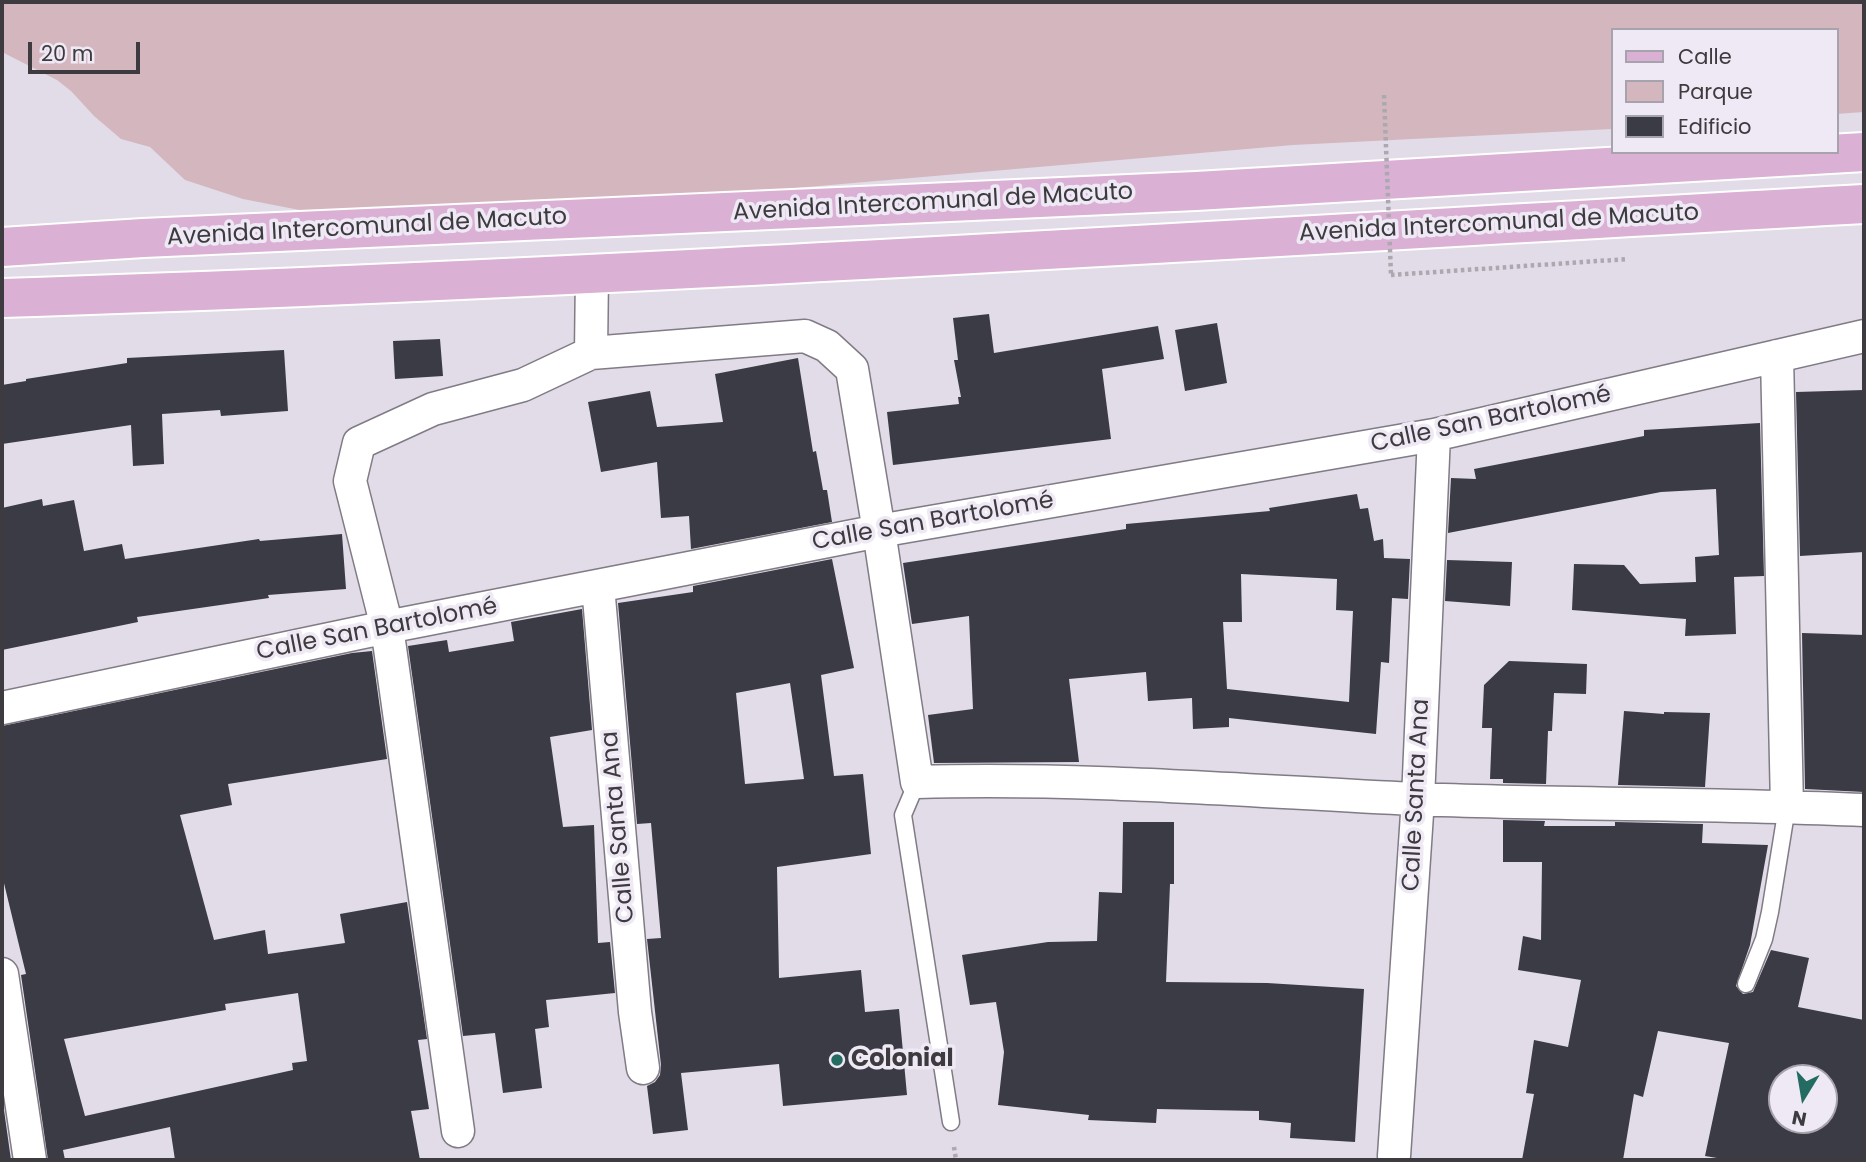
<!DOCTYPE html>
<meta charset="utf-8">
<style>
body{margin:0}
#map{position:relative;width:1866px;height:1162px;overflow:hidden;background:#e1dce7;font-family:Poppins,sans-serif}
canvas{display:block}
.frame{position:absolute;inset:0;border:4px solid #3d3b3f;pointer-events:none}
.legend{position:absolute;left:1611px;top:28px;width:228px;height:126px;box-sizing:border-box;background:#eee9f4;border:2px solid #a7a3ac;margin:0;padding:9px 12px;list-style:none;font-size:21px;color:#3d3b3f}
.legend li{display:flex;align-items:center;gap:14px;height:35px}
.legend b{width:35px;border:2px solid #a7a3ac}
.north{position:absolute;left:1768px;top:1064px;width:70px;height:70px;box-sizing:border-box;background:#eee9f4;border:2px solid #a7a3ac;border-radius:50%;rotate:191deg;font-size:19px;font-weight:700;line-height:28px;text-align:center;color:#3d3b3f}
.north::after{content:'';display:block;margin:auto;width:24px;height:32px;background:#246c62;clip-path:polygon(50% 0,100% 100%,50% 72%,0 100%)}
.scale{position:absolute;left:28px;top:42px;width:112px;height:32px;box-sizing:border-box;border:4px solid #3d3b3f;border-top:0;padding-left:9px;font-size:21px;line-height:24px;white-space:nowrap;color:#3d3b3f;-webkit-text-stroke:5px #eee9f4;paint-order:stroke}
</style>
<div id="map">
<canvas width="1866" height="1162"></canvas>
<div class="frame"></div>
<ul class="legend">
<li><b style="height:9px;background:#dab0d4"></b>Calle</li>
<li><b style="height:19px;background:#d4b6bf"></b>Parque</li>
<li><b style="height:19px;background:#3a3b44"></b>Edificio</li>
</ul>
<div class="north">N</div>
<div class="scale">20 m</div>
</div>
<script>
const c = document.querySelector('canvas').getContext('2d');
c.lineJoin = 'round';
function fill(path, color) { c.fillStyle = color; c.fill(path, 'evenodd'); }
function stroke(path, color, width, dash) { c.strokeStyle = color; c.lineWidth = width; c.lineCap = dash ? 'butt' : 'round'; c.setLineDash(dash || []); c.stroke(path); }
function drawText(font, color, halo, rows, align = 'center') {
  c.font = font + ' Poppins,sans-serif'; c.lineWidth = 7; c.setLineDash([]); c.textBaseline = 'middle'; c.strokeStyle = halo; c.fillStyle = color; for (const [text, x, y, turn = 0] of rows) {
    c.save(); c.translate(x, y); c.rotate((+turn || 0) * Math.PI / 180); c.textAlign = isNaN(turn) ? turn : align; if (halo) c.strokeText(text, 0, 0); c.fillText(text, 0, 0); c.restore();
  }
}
fill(new Path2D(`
 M 2,2 L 1864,2 L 1864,112 L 1836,114 L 1836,30 L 1612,30 L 1612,129 L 1293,145 L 495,214 L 320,214 L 243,199 L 185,180 L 150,147 L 121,139 L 94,116 L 71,91 L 57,80 L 2,52 Z`), '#d4b6bf');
fill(new Path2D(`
 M 989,314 L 994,353 L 1158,326 L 1164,359 L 1102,369 L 1111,439 L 893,465 L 887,412 L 959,404 L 958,397 L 961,397 L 954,360 L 958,360 L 953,318 Z
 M 1217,323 L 1227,383 L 1185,391 L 1175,330 Z
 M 440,339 L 443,376 L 395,379 L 393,341 Z
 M 284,350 L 288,411 L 221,416 L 220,410 L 162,414 L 164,464 L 133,466 L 131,425 L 2,444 L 2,385 L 26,381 L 26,379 L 127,363 L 127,358 Z
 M 798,358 L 813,452 L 816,451 L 823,490 L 827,490 L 832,522 L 691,549 L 689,516 L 661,518 L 657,462 L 601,472 L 588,402 L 650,391 L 657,427 L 723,422 L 715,374 Z
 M 1864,390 L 1864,552 L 1800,556 L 1796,392 Z
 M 1760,423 L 1764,576 L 1734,577 L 1736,634 L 1685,636 L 1686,619 L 1572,610 L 1574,564 L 1624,565 L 1640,584 L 1696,582 L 1695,557 L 1719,555 L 1716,489 L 1661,492 L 1448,533 L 1451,478 L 1476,479 L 1474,469 L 1644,436 L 1644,430 Z
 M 1357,494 L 1360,509 L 1368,508 L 1374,541 L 1383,539 L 1384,558 L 1410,559 L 1408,599 L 1392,598 L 1389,663 L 1381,662 L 1376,734 L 1229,718 L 1229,727 L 1193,729 L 1192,698 L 1148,701 L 1146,672 L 1069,679 L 1079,762 L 934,763 L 928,715 L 973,709 L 969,616 L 912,624 L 903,563 L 1126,529 L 1126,524 L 1270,511 L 1269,508 ZM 1241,574 L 1337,579 L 1336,610 L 1353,611 L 1349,702 L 1227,689 L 1223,622 L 1242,622 Z
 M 42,499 L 43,506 L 74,500 L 84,551 L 122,544 L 125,559 L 259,539 L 260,541 L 342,534 L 346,589 L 268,595 L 269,598 L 137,617 L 138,622 L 2,650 L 2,508 Z
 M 832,559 L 854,668 L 821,675 L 834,776 L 863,774 L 871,854 L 777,867 L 779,978 L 861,970 L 865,1012 L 899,1009 L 907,1095 L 783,1106 L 779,1064 L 681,1073 L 688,1130 L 653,1134 L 647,1086 L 655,1082 L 660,1075 L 661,1065 L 647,939 L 661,938 L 651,823 L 637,824 L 618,603 L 693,592 L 693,586 ZM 790,683 L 804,779 L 745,784 L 736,693 Z
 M 1447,560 L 1512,562 L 1510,606 L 1445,601 Z
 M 582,609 L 592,730 L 550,737 L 563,827 L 594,825 L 598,943 L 610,942 L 615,993 L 546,1000 L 549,1027 L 535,1029 L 542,1088 L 503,1093 L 495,1033 L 463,1036 L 408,646 L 447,640 L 449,652 L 514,641 L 511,622 Z
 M 1802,633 L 1864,635 L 1864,792 L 1805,789 Z
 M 372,651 L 387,759 L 228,784 L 232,805 L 180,815 L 214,940 L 265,930 L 268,954 L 345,943 L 340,914 L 407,902 L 427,1039 L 418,1040 L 429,1109 L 411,1111 L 420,1160 L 175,1160 L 170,1127 L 63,1150 L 65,1160 L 48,1160 L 21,975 L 26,974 L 2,875 L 2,726 L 352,653 ZM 298,993 L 307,1061 L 292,1063 L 293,1070 L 85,1116 L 64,1039 L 226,1010 L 225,1004 Z
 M 1509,661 L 1587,664 L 1586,694 L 1554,693 L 1552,731 L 1548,731 L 1546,784 L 1503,783 L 1503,779 L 1490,779 L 1492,728 L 1482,728 L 1484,685 Z
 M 1624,711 L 1664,714 L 1664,712 L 1710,713 L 1705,787 L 1618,785 Z
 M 1503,820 L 1545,821 L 1544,826 L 1615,826 L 1615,822 L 1703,824 L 1702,843 L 1768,845 L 1750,945 L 1736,986 L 1743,994 L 1753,992 L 1771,950 L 1809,958 L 1798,1007 L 1864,1020 L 1864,1160 L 1729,1160 L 1705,1156 L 1729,1043 L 1658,1031 L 1643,1097 L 1634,1094 L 1623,1160 L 1522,1160 L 1534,1094 L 1526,1093 L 1534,1040 L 1568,1047 L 1581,980 L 1518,970 L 1523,936 L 1541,940 L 1542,862 L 1503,862 ZM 1782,1078 L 1824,1078 L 1824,1120 L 1782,1120 Z
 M 1123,822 L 1174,822 L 1174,884 L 1170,884 L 1166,982 L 1267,983 L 1364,989 L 1355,1142 L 1290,1138 L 1291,1123 L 1259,1120 L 1259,1111 L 1157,1109 L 1156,1123 L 1088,1120 L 1089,1115 L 998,1105 L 1004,1052 L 996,1002 L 970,1005 L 962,955 L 1048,942 L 1097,941 L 1099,892 L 1122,893 Z
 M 2,1096 L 11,1160 L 2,1160 Z`), '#3a3b44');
const service = new Path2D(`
 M 917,782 L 903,815 L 951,1122
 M 1746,984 L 1764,939 L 1770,912 L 1787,807`);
const minor = new Path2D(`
 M 591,353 L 592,273
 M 1777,356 L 1787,807
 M 598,586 L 635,1012 L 643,1068
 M 2,708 L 387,627 L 879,531 L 1434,435 L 1864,336
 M 2,974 L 30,1160
 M 458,1131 L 387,627 L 350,481 L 359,443 L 433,409 L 523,385 L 591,353 L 805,336 L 827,346 L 852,369 L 879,531 L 917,782 C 1082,777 1248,791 1414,799 C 1564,805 1714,803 1864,810
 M 1394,1156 L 1418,799 L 1434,435`);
const primary = new Path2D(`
 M 2,247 L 143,238 L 1196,191 L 1864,152
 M 2,298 C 623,278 1244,238 1864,204`);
stroke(service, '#807b85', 19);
stroke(minor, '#807b85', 35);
stroke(primary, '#fff', 42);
stroke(new Path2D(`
 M 1391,275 L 1628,259
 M 954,1147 L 956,1160`), '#aca8b0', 4.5, [3.5, 3.5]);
stroke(service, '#fff', 16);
stroke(minor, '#fff', 32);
stroke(primary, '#dab0d4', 38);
stroke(new Path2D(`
 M 1384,95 L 1391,275`), '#aca8b0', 4.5, [3.5, 3.5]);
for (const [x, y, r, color] of [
 [837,1060,7,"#246c62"]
]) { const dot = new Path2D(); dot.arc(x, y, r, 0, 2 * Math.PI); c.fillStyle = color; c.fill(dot); stroke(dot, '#eee9f4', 2.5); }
drawText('24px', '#3d3b3f', '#eee9f4', [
 ["Avenida Intercomunal de Macuto",933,203,-3],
 ["Avenida Intercomunal de Macuto",1499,224,-3],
 ["Avenida Intercomunal de Macuto",367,228,-3],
 ["Calle San Bartolomé",1491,420,-12],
 ["Calle San Bartolomé",933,522,-10],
 ["Calle San Bartolomé",377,630,-11],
 ["Calle Santa Ana",1417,795,-87],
 ["Calle Santa Ana",619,827,-95]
]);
drawText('bold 24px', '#3d3b3f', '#eee9f4', [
 ["Colonial",851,1060]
], 'left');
</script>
